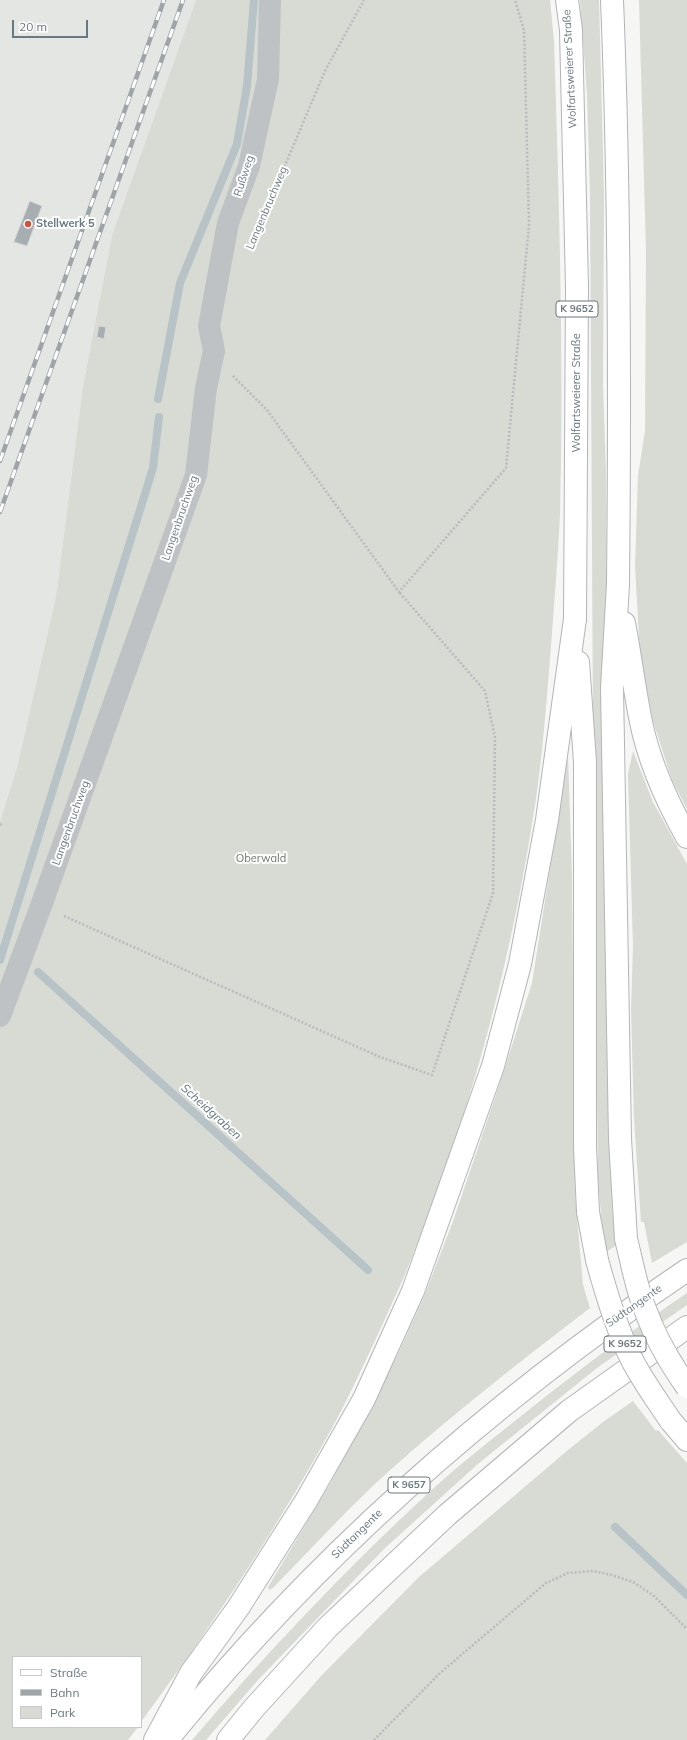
<!DOCTYPE html>
<meta charset="utf-8">
<style>
body{margin:0}
#map{position:relative;width:687px;height:1740px;overflow:hidden;background:#f6f6f4;font-family:Mulish,sans-serif}
canvas{display:block}
.legend{position:absolute;left:12px;top:1656px;width:130px;height:72px;box-sizing:border-box;background:#fff;border:1px solid #c3c9cd;margin:0;padding:5px 7px;list-style:none;font-size:12px;color:#697982}
.legend li{display:flex;align-items:center;gap:8px;height:20px}
.legend b{width:20px;border:1px solid #c3c9cd}
.scale{position:absolute;left:12px;top:20px;width:76px;height:18px;box-sizing:border-box;border:2px solid #697982;border-top:0;padding-left:5px;font-size:12px;line-height:14px;white-space:nowrap;color:#697982;-webkit-text-stroke:3px #fff;paint-order:stroke}
</style>
<div id="map">
<canvas width="687" height="1740"></canvas>
<ul class="legend">
<li><b style="height:5px;background:#fff"></b>Straße</li>
<li><b style="height:5px;background:#9ea5a9"></b>Bahn</li>
<li><b style="height:11px;background:#d7dbd3"></b>Park</li>
</ul>
<div class="scale">20 m</div>
</div>
<script>
const c = document.querySelector('canvas').getContext('2d');
c.lineJoin = 'round';
function fill(path, color) { c.fillStyle = color; c.fill(path, 'evenodd'); }
function stroke(path, color, width, dash) { c.strokeStyle = color; c.lineWidth = width; c.lineCap = dash ? 'butt' : 'round'; c.setLineDash(dash || []); c.stroke(path); }
function drawText(font, color, halo, rows, align = 'center') {
  c.font = font + ' Mulish,sans-serif'; c.lineWidth = 4; c.setLineDash([]); c.textBaseline = 'middle'; c.strokeStyle = halo; c.fillStyle = color; for (const [text, x, y, turn = 0] of rows) {
    c.save(); c.translate(x, y); c.rotate((+turn || 0) * Math.PI / 180); c.textAlign = isNaN(turn) ? turn : align; if (halo) c.strokeText(text, 0, 0); c.fillText(text, 0, 0); c.restore();
  }
}
fill(new Path2D(`
 M 0,0 L 196,0 L 112,235 L 83,386 L 56,596 L 17,767 L 0,821 Z`), '#e4e6e4');
fill(new Path2D(`
 M 196,0 L 550,0 L 554,41 C 559,198 564,356 560,514 C 558,558 554,603 551,647 C 546,706 542,766 532,824 C 508,974 468,1121 410,1262 C 403,1281 393,1300 385,1319 C 370,1351 355,1384 339,1415 C 281,1523 213,1624 141,1722 L 141,1657 L 13,1657 L 13,1727 L 138,1727 L 128,1740 L 0,1740 L 0,821 L 17,767 L 56,596 L 83,386 L 112,235 Z
 M 580,0 L 599,0 L 604,194 L 603,385 L 606,473 L 610,1130 L 612,1208 L 617,1245 L 606,1252 L 602,1227 L 598,1179 L 593,724 L 590,195 L 587,94 Z
 M 639,0 L 687,0 L 687,809 L 672,780 L 653,721 L 640,654 L 635,567 L 638,475 L 645,431 L 646,252 Z
 M 633,751 L 653,802 L 687,864 L 687,1242 L 652,1263 L 644,1222 L 641,1222 L 634,1119 L 631,1010 L 633,947 L 628,774 Z
 M 568,756 L 572,875 L 575,1194 L 583,1285 L 590,1308 C 517,1364 445,1420 377,1482 C 341,1516 307,1553 273,1588 L 269,1590 L 268,1587 L 330,1484 L 397,1356 L 423,1299 L 452,1224 L 500,1083 L 532,983 Z
 M 687,1293 L 687,1305 L 597,1368 L 479,1463 L 384,1549 L 258,1680 L 206,1740 L 192,1740 C 265,1655 342,1573 424,1497 C 456,1467 491,1440 525,1413 C 577,1371 631,1331 687,1293 Z
 M 633,1401 L 656,1431 L 658,1430 L 687,1463 L 687,1740 L 265,1740 L 321,1676 L 419,1577 L 568,1450 L 603,1422 Z`), '#d7dbd3');
stroke(new Path2D(`
 M 158,399 L 180,283 L 237,144 L 247,86 L 254,0
 M 0,960 L 153,468 L 159,417
 M 38,972 L 368,1270
 M 615,1527 L 687,1595`), '#b8c3c7', 8);
const building = new Path2D(`
 M 30,201 L 42,206 L 27,246 L 14,242 Z
 M 99,326 L 106,327 L 104,339 L 97,337 Z`);
fill(building, '#a6aeb2');
stroke(building, '#d8d8d6', 1);
const major = new Path2D(`
 M 567,0 L 571,30 L 577,287 L 575,619
 M 612,0 C 620,195 620,390 618,584`);
const highway = new Path2D(`
 M 618,584 L 612,688 L 620,1139 L 626,1239
 M 624,623 C 630,654 634,686 640,717 C 648,760 666,800 687,837
 M 578,662 L 585,762 L 585,1147 L 588,1212 L 597,1260
 M 670,1420 L 687,1440
 M 155,1740 L 191,1673 L 238,1608 L 306,1501 L 364,1399 L 413,1291 L 493,1066 L 520,964 L 547,820 L 575,619
 M 167,1740 C 316,1556 491,1402 687,1270
 M 228,1740 L 254,1708 L 328,1627 L 447,1515 L 569,1411 L 687,1327`);
stroke(major, '#b0b5b8', 24);
stroke(highway, '#b2b6b8', 24);
stroke(new Path2D(`
 M 250,248 L 325,71 L 364,0
 M 233,376 L 267,410 L 399,592 L 506,468 L 529,225 L 524,30 L 515,0
 M 0,825 L 2,823
 M 64,916 L 380,1057 L 432,1075 L 493,893 L 495,737 L 485,691 L 399,592
 M 374,1740 L 440,1673 L 546,1583 L 568,1573 L 593,1571 L 612,1575 L 633,1582 L 653,1595 L 687,1629`), '#b8bbbd', 2.5, [2, 2]);
stroke(new Path2D(`
 M 0,1016 L 41,906 L 196,475 L 206,388 L 214,351 L 209,326 L 228,223 L 249,166 L 268,79 L 270,0`), '#bec2c5', 22);
stroke(major, '#fff', 22);
stroke(highway, '#fff', 22);
const rail = new Path2D(`
 M 0,461 L 164,0
 M 0,512 L 183,0`);
stroke(rail, '#9ea5a9', 4.5);
stroke(rail, '#fff', 3, [9]);
const highwayBridge = new Path2D(`
 M 626,1239 C 632,1262 636,1287 645,1309 C 655,1337 670,1363 687,1387
 M 597,1260 C 606,1293 616,1327 631,1358 C 642,1380 657,1400 670,1420`);
stroke(highwayBridge, '#b2b6b8', 24, []);
stroke(highwayBridge, '#fff', 22);
for (const [x, y, r, color] of [
 [28,224,4,"#d24f39"]
]) { const dot = new Path2D(); dot.arc(x, y, r, 0, 2 * Math.PI); c.fillStyle = color; c.fill(dot); stroke(dot, '#fff', 1.5); }
for (const [x, y, w] of [
 [577,309,42],
 [625,1344,42],
 [409,1485,42]
]) { const box = new Path2D(); box.roundRect(x - w / 2, y - 8, w, 16, 3); c.fillStyle = '#fff'; c.fill(box); stroke(box, '#697982', 1); }
drawText('bold 10px', '#697982', null, [
 ["K 9652",577,309],
 ["K 9652",625,1344],
 ["K 9657",409,1485]
]);
drawText('11px', '#697982', '#fff', [
 ["Wolfartsweierer Straße",570,69,-93],
 ["Rußweg",244,176,-72],
 ["Langenbruchweg",267,208,-67],
 ["Wolfartsweierer Straße",577,393,-90],
 ["Langenbruchweg",180,518,-71],
 ["Langenbruchweg",71,823,-70],
 ["Südtangente",634,1306,-35],
 ["Südtangente",357,1534,-44]
]);
drawText('bold 11px', '#697982', '#fff', [
 ["Stellwerk 5",36,224]
], 'left');
drawText('11px', '#6c7a67', '#fff', [
 ["Oberwald",261,859]
]);
drawText('italic 12px', '#64797e', '#fff', [
 ["Scheidgraben",211,1112,42]
]);
</script>
